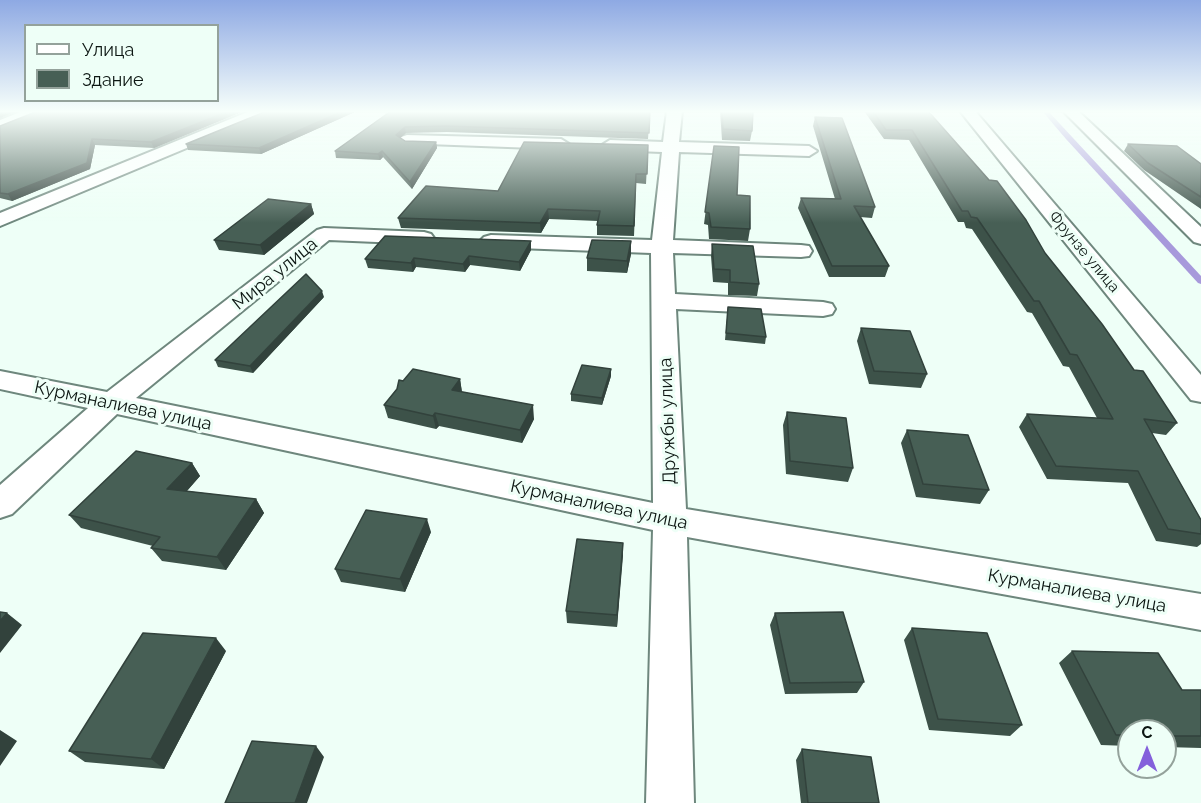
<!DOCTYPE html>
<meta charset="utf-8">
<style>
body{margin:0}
#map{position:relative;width:1201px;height:803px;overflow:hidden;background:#eefff7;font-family:Raleway,sans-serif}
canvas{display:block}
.legend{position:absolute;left:24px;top:24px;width:195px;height:78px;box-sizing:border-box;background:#eefff7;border:2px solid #94a29b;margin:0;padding:8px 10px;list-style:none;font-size:18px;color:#0c1612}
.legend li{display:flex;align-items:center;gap:12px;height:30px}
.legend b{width:30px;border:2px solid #94a29b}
.north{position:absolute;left:1117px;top:719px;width:60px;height:60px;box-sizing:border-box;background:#eefff7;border:2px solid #94a29b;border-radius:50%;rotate:0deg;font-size:16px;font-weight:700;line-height:24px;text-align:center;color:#0c1612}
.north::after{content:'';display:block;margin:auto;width:21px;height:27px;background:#8460db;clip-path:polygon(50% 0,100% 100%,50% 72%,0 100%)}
</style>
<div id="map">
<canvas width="1201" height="803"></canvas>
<ul class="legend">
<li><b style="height:8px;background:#fff"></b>Улица</li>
<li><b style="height:16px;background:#475f55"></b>Здание</li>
</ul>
<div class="north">С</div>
</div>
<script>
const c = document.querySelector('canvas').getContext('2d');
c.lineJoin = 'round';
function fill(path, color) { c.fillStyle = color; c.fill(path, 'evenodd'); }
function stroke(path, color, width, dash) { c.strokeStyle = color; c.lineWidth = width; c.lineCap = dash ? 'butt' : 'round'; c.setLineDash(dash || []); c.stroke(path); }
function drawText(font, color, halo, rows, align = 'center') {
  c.font = font + ' Raleway,sans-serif'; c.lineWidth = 6; c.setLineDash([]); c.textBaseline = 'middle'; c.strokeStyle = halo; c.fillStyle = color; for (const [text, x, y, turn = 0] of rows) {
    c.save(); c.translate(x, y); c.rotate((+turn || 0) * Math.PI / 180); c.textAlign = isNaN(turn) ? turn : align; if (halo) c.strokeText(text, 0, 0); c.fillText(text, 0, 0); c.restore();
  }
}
fill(new Path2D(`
 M 1042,111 L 1048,111 L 1201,276 L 1201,284 L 1198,283 L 1066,139 Z`), '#a799db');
const minor = new Path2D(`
 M 23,111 L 44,111 L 41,114 L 0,131 L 0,120 Z
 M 250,111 L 271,111 L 268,114 L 0,226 L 0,213 Z
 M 667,111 L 682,111 L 679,142 L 809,146 L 817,151 L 809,156 L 679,152 L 673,240 L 801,245 L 809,246 L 812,251 L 809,256 L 801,257 L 673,253 L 675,294 L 823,302 L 832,304 L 835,309 L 832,314 L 823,316 L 676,309 L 686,509 L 1201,594 L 1201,630 L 687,537 L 694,803 L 646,803 L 653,530 L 117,414 L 12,514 L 0,518 L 0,485 L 88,408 L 0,389 L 0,371 L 107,392 L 317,230 L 324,228 L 424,232 L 431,234 L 434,238 L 431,242 L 424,244 L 329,240 L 136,398 L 653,503 L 651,253 L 491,247 L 484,245 L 480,241 L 484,237 L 491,235 L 652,240 L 662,152 L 610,150 L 602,145 L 610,140 L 663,142 Z
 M 960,111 L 975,111 L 1201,375 L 1201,402 L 1191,400 Z
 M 1063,111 L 1078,111 L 1201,227 L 1201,244 L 1194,242 Z
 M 407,135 L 561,139 L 569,144 L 561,149 L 401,143 L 399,140 L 401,137 Z`);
stroke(minor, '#6e877d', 4);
fill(minor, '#fff');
fill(new Path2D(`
 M 38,111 L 244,111 L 154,148 L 95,145 L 90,169 L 12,201 L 0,198 L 0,126 Z
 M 267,111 L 357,111 L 261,154 L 188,150 L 186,144 Z
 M 391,111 L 650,111 L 648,139 L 447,132 L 406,133 L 400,138 L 405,141 L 436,142 L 437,148 L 412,189 L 383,157 L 380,160 L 336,158 L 335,151 Z
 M 720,111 L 753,111 L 752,131 L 750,141 L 722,140 Z
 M 864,111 L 928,111 L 1045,253 L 1134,370 L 1177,423 L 1166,435 L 1152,433 L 1201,520 L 1201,544 L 1197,547 L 1156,541 L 1128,483 L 1047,479 L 1019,427 L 1027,414 L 1097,418 L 1069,367 L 1063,366 L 1032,313 L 1027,312 L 972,229 L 966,228 L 964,222 L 958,222 L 909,140 L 884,139 Z
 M 815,117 L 875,207 L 872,218 L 860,217 L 889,266 L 885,277 L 829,277 L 798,208 L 801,198 L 835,199 L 813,126 Z
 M 1128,144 L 1201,164 L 1201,209 L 1144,170 L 1124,151 Z
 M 648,145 L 646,184 L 636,183 L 634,236 L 597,235 L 597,225 L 598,221 L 549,219 L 541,233 L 401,228 L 398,218 L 498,191 Z
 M 714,146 L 737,195 L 750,229 L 748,241 L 709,239 L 708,225 L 704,224 Z
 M 311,204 L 314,214 L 264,255 L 219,250 L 214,240 Z
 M 531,241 L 531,250 L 520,271 L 470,265 L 465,272 L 416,267 L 413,272 L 368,268 L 365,259 Z
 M 712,244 L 759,284 L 757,296 L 728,295 L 728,283 L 713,282 L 711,256 Z
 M 631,254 L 627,273 L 587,271 L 587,258 Z
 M 324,297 L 253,373 L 218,367 L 215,360 Z
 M 728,307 L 766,337 L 765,344 L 725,340 Z
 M 861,328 L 927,374 L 921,388 L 869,384 L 857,341 Z
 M 611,376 L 602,405 L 571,401 L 571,394 Z
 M 460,379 L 462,392 L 534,419 L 522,443 L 439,426 L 436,429 L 388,418 L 384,405 L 403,381 Z
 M 787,412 L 853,468 L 848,482 L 786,474 L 783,425 Z
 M 907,430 L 989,490 L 980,504 L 916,497 L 901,443 Z
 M 192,463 L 200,476 L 187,491 L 256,499 L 264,513 L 226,570 L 162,561 L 151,548 L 153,546 L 81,528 L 69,515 Z
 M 431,532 L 405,592 L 341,582 L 335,569 Z
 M 623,543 L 617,627 L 567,623 L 566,611 Z
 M 775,613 L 864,682 L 857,693 L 785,694 L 770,625 Z
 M 912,628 L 1022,725 L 1010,736 L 929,730 L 904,640 Z
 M 226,651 L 164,769 L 85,762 L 69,751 Z
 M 1072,651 L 1182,690 L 1201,690 L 1201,748 L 1165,747 L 1165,731 L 1129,731 L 1129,746 L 1101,745 L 1059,663 Z
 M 802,749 L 879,803 L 801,803 L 796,760 Z`), '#3d5249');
fill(new Path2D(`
 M 0,111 L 18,111 L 0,118 Z
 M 229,111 L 244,111 L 154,148 L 151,142 Z
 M 343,111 L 357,111 L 261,154 L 259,148 Z
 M 405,127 L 406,133 L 397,141 L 396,135 Z
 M 92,139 L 95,145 L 90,169 L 12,201 L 8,194 Z
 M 436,142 L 437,148 L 412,189 L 410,182 Z
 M 382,151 L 383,157 L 380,160 L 378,154 Z
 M 311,204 L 314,214 L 264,255 L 260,245 Z
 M 548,209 L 549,219 L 541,233 L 540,223 Z
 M 531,241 L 531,250 L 520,271 L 519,262 Z
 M 631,241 L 631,254 L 627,273 L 627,261 Z
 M 469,256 L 470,265 L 465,272 L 463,264 Z
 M 414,258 L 416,267 L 413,272 L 411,263 Z
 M 322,291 L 324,297 L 253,373 L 250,366 Z
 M 611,369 L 611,376 L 602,405 L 602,398 Z
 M 460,379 L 462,393 L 452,390 Z
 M 533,405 L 534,419 L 522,443 L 520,430 Z
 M 435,413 L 439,426 L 436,429 L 433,416 Z
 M 192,463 L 200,476 L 177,502 L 167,489 Z
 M 256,499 L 264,513 L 226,570 L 217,557 Z
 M 427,519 L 431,532 L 405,592 L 400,579 Z
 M 623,543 L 623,556 L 617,627 L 617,615 Z
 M 7,613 L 22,625 L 0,653 L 0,621 Z
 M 216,638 L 226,651 L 164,769 L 151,759 Z
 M 0,730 L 17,741 L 0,766 Z
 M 316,746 L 324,757 L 307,803 L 295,803 Z`), '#32423c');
const building = new Path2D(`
 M 38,111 L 229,111 L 151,142 L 92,139 L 87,163 L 8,194 L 0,193 L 0,126 Z
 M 267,111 L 343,111 L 259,148 L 186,144 Z
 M 391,111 L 650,111 L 649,133 L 446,126 L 405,127 L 396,135 L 405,141 L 436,142 L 410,182 L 382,151 L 378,154 L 335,151 Z
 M 722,111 L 753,111 L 752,131 L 723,129 Z
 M 873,111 L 928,111 L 989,180 L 997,181 L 1026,220 L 1045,253 L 1102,324 L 1134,370 L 1143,371 L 1177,423 L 1144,419 L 1201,520 L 1201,534 L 1168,529 L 1138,471 L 1056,466 L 1027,414 L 1113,419 L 1077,355 L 1070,354 L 1039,301 L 1034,301 L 977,218 L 971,217 L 968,211 L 962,211 L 912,130 L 886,130 Z
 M 815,117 L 842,118 L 875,207 L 854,206 L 889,266 L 832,266 L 801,198 L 841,199 Z
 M 524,142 L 648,145 L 647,174 L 636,174 L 634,226 L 597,225 L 600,211 L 548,209 L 540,223 L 398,218 L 426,186 L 498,191 Z
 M 1128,144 L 1177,146 L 1201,164 L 1201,197 L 1148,163 Z
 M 714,146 L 739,147 L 737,195 L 750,196 L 750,229 L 711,227 L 709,213 L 705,212 Z
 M 268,199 L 311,204 L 260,245 L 214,240 Z
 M 385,236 L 531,241 L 519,262 L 469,256 L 463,264 L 414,258 L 411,263 L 365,259 Z
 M 592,240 L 631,241 L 627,261 L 587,258 Z
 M 712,244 L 753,246 L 759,284 L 730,282 L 730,270 L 714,269 Z
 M 306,274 L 322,291 L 250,366 L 215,360 Z
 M 728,307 L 761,309 L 766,337 L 726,333 Z
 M 861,328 L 910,331 L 927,374 L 874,371 Z
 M 582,365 L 611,369 L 602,398 L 571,394 Z
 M 413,369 L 460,379 L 452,390 L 533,405 L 520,430 L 435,413 L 433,416 L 384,405 L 397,389 L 399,380 L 403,381 Z
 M 787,412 L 846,418 L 853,468 L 790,461 Z
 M 907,430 L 968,435 L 989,490 L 923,484 Z
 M 136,451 L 192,463 L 167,489 L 256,499 L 217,557 L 151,548 L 160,537 L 69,515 Z
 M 366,510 L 427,519 L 400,579 L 335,569 Z
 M 577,539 L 623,543 L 617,615 L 566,611 Z
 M 0,612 L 7,613 L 0,621 Z
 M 843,612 L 864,682 L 790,683 L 775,613 Z
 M 912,628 L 987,633 L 1022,725 L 938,719 Z
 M 143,633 L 216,638 L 151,759 L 69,751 Z
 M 1072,651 L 1158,653 L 1182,690 L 1201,690 L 1201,736 L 1165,736 L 1165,731 L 1129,731 L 1129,735 L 1116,735 Z
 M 252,741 L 316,746 L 295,803 L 225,803 Z
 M 802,749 L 871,757 L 879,803 L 808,803 Z`);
fill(building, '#475f55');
stroke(building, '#32423c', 1.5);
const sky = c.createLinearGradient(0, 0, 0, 223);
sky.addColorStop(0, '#8ea9e3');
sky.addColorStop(0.5, '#f7fffb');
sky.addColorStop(1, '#f7fffb00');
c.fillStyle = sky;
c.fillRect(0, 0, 1201, 223);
drawText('15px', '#0c1612', '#eefff7', [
 ["Фрунзе улица",1084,252,50]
]);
drawText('18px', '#0c1612', '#eefff7', [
 ["Мира улица",275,274,-39],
 ["Курманалиева улица",123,406,12],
 ["Дружбы улица",668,421,-92],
 ["Курманалиева улица",599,505,12],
 ["Курманалиева улица",1077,591,10]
]);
</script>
